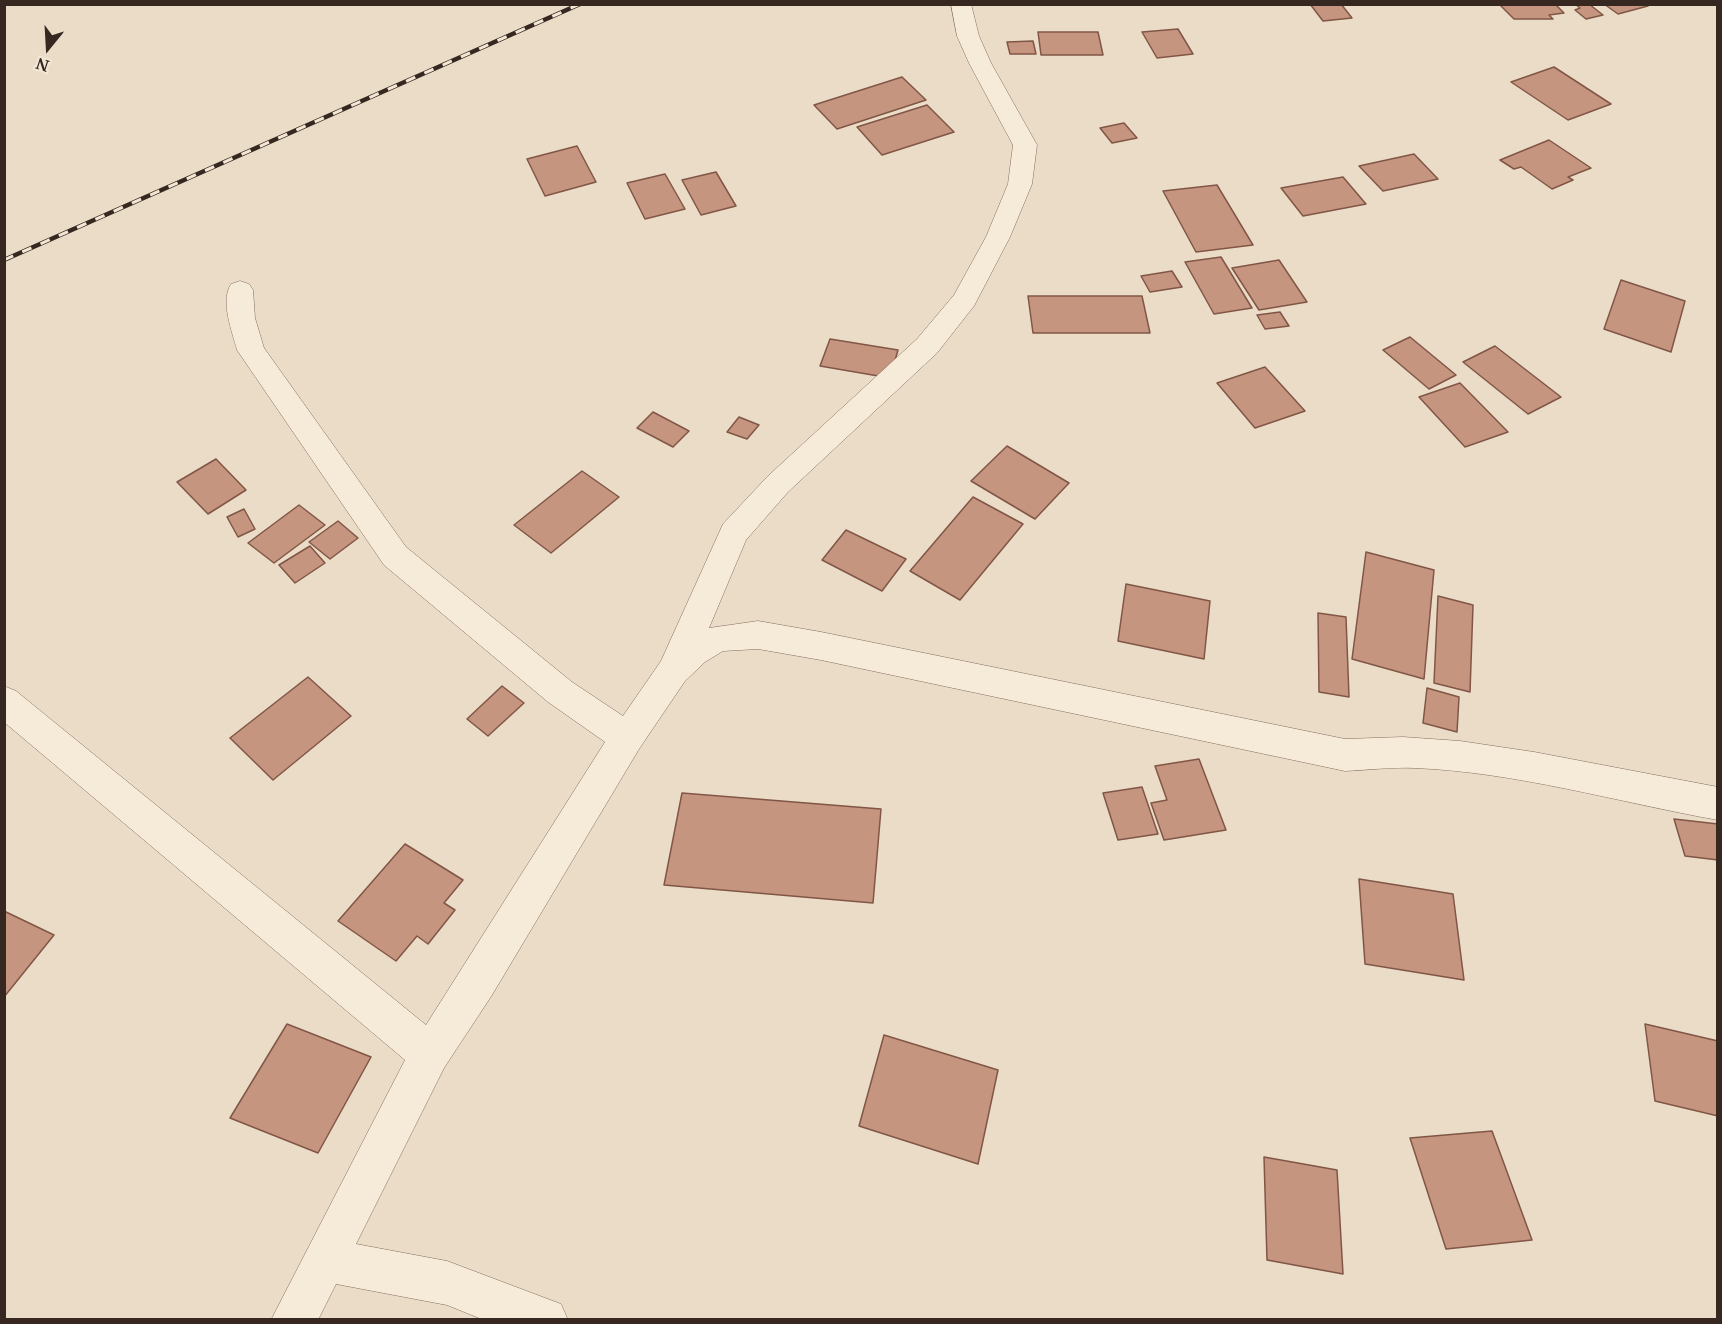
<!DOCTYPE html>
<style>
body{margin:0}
#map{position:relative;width:1722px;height:1324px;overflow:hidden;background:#eadcc6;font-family:"Noto Serif",serif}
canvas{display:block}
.frame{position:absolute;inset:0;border:6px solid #362820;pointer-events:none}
.north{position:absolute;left:18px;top:18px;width:60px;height:60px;-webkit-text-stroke:4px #f2e7d5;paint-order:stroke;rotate:198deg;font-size:16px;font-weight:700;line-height:24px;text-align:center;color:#362820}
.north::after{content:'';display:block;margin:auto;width:21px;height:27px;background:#362820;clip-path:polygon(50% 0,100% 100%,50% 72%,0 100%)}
</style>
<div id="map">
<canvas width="1722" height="1324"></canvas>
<div class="frame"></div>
<div class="north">N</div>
</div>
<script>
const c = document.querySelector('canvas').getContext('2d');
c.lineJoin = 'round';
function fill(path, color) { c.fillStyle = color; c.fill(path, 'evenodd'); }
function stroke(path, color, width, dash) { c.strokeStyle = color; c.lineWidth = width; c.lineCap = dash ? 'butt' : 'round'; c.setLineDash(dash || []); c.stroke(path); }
const building = new Path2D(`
 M 1310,4 L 1341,4 L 1352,18 L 1323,21 Z
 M 1499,4 L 1555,4 L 1564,13 L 1549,15 L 1553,19 L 1514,19 Z
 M 1575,4 L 1589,4 L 1603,15 L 1586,19 L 1575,10 L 1580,8 Z
 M 1604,4 L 1645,4 L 1648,6 L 1618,14 Z
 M 1178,29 L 1193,54 L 1157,58 L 1142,32 Z
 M 1038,32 L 1098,32 L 1103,55 L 1041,55 Z
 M 1033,41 L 1036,54 L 1010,54 L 1007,42 Z
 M 1554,67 L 1611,104 L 1568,120 L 1511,82 Z
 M 902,77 L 926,100 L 837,129 L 814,105 Z
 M 927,105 L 954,132 L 882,155 L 857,127 Z
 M 1124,123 L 1137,138 L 1112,143 L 1100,128 Z
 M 1549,140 L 1591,168 L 1568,177 L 1573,180 L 1552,189 L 1521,167 L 1514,169 L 1500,160 Z
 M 577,146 L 596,182 L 545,196 L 527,159 Z
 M 1414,154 L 1438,179 L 1383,191 L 1359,166 Z
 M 716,172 L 736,206 L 701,215 L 682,180 Z
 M 665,174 L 685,209 L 645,219 L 627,183 Z
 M 1343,177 L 1366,204 L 1303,216 L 1281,188 Z
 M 1217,185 L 1253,245 L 1196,252 L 1163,191 Z
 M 1221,257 L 1252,308 L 1214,314 L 1185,262 Z
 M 1279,260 L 1307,302 L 1259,310 L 1232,268 Z
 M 1172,271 L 1182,287 L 1150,292 L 1141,276 Z
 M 1621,280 L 1685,301 L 1671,352 L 1604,329 Z
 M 1028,296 L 1142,296 L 1150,333 L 1033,333 Z
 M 1280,312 L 1289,326 L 1265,329 L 1257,315 Z
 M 1410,337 L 1456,375 L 1429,389 L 1383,350 Z
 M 830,339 L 898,350 L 890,378 L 820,366 Z
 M 1495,346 L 1561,397 L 1528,414 L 1463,362 Z
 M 1265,367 L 1305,411 L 1255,428 L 1217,383 Z
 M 1460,383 L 1508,432 L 1465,447 L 1419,397 Z
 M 653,412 L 689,431 L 673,447 L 637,428 Z
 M 739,417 L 759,425 L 747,439 L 727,432 Z
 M 1007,446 L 1069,483 L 1035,519 L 971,481 Z
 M 216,459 L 246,490 L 208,514 L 177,482 Z
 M 582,471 L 619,497 L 551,553 L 514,525 Z
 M 973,497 L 1023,524 L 960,600 L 910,571 Z
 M 299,505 L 325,525 L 274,563 L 248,543 Z
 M 244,509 L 255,529 L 238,537 L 227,517 Z
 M 338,521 L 358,538 L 330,559 L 309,542 Z
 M 846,530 L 906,559 L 882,591 L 822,560 Z
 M 310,546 L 325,563 L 295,583 L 279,565 Z
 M 1366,552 L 1434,570 L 1424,679 L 1352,659 Z
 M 1126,584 L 1210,601 L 1204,659 L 1118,641 Z
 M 1438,596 L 1473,605 L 1470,692 L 1434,683 Z
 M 1318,613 L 1346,617 L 1349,697 L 1319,692 Z
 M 308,677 L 351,716 L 273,780 L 230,738 Z
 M 502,686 L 524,703 L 488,736 L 467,719 Z
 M 1427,688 L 1459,697 L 1457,732 L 1423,723 Z
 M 1199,759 L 1226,830 L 1164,840 L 1151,803 L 1167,800 L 1155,766 Z
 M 1142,787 L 1158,834 L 1118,840 L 1103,793 Z
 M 682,793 L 881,809 L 873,903 L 664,885 Z
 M 1674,819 L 1718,824 L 1718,860 L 1685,856 Z
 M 405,844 L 463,880 L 444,903 L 455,910 L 428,944 L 417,936 L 396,961 L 338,921 Z
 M 1359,879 L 1453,894 L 1464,980 L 1365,964 Z
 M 4,911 L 54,935 L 4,997 Z
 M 287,1024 L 371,1057 L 318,1153 L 230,1118 Z
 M 1645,1024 L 1718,1041 L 1718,1116 L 1655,1101 Z
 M 884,1035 L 998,1070 L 978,1164 L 859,1126 Z
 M 1492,1131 L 1532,1240 L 1446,1249 L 1410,1138 Z
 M 1264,1157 L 1337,1170 L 1343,1274 L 1267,1260 Z`);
fill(building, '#c59580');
stroke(building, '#815646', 1.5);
const street = new Path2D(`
 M 951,4 L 971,4 L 979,36 L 991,63 L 1037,145 L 1032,184 L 1010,237 L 974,306 L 937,353 L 788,492 L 746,540 L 709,628 L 758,621 L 821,632 L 1345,739 L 1403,737 L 1460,741 L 1534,752 L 1718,787 L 1718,820 C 1617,802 1516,772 1414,768 C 1391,767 1368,770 1345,771 L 821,660 L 758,649 L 723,651 L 705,662 L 685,681 L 639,749 L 492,995 L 444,1068 L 356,1244 L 447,1261 L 561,1304 L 568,1320 L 484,1320 L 447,1305 L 336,1284 L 318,1320 L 271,1320 L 405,1060 L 4,722 L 4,686 L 16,691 L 426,1025 L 605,742 L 548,702 L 384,565 L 237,350 C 232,331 220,301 231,284 L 240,281 L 249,284 L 253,290 L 255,318 L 264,348 L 406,547 L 572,682 L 623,716 L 661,661 L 723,524 L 768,476 L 917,339 L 954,295 L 986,237 L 1008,184 L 1013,145 L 969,63 L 957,36 Z`);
stroke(street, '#846e5e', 1);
fill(street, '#f6ead9');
const rail = new Path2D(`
 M 4,260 L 580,4`);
stroke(rail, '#362820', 4.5);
stroke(rail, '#f2e7d5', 3, [10]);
</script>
